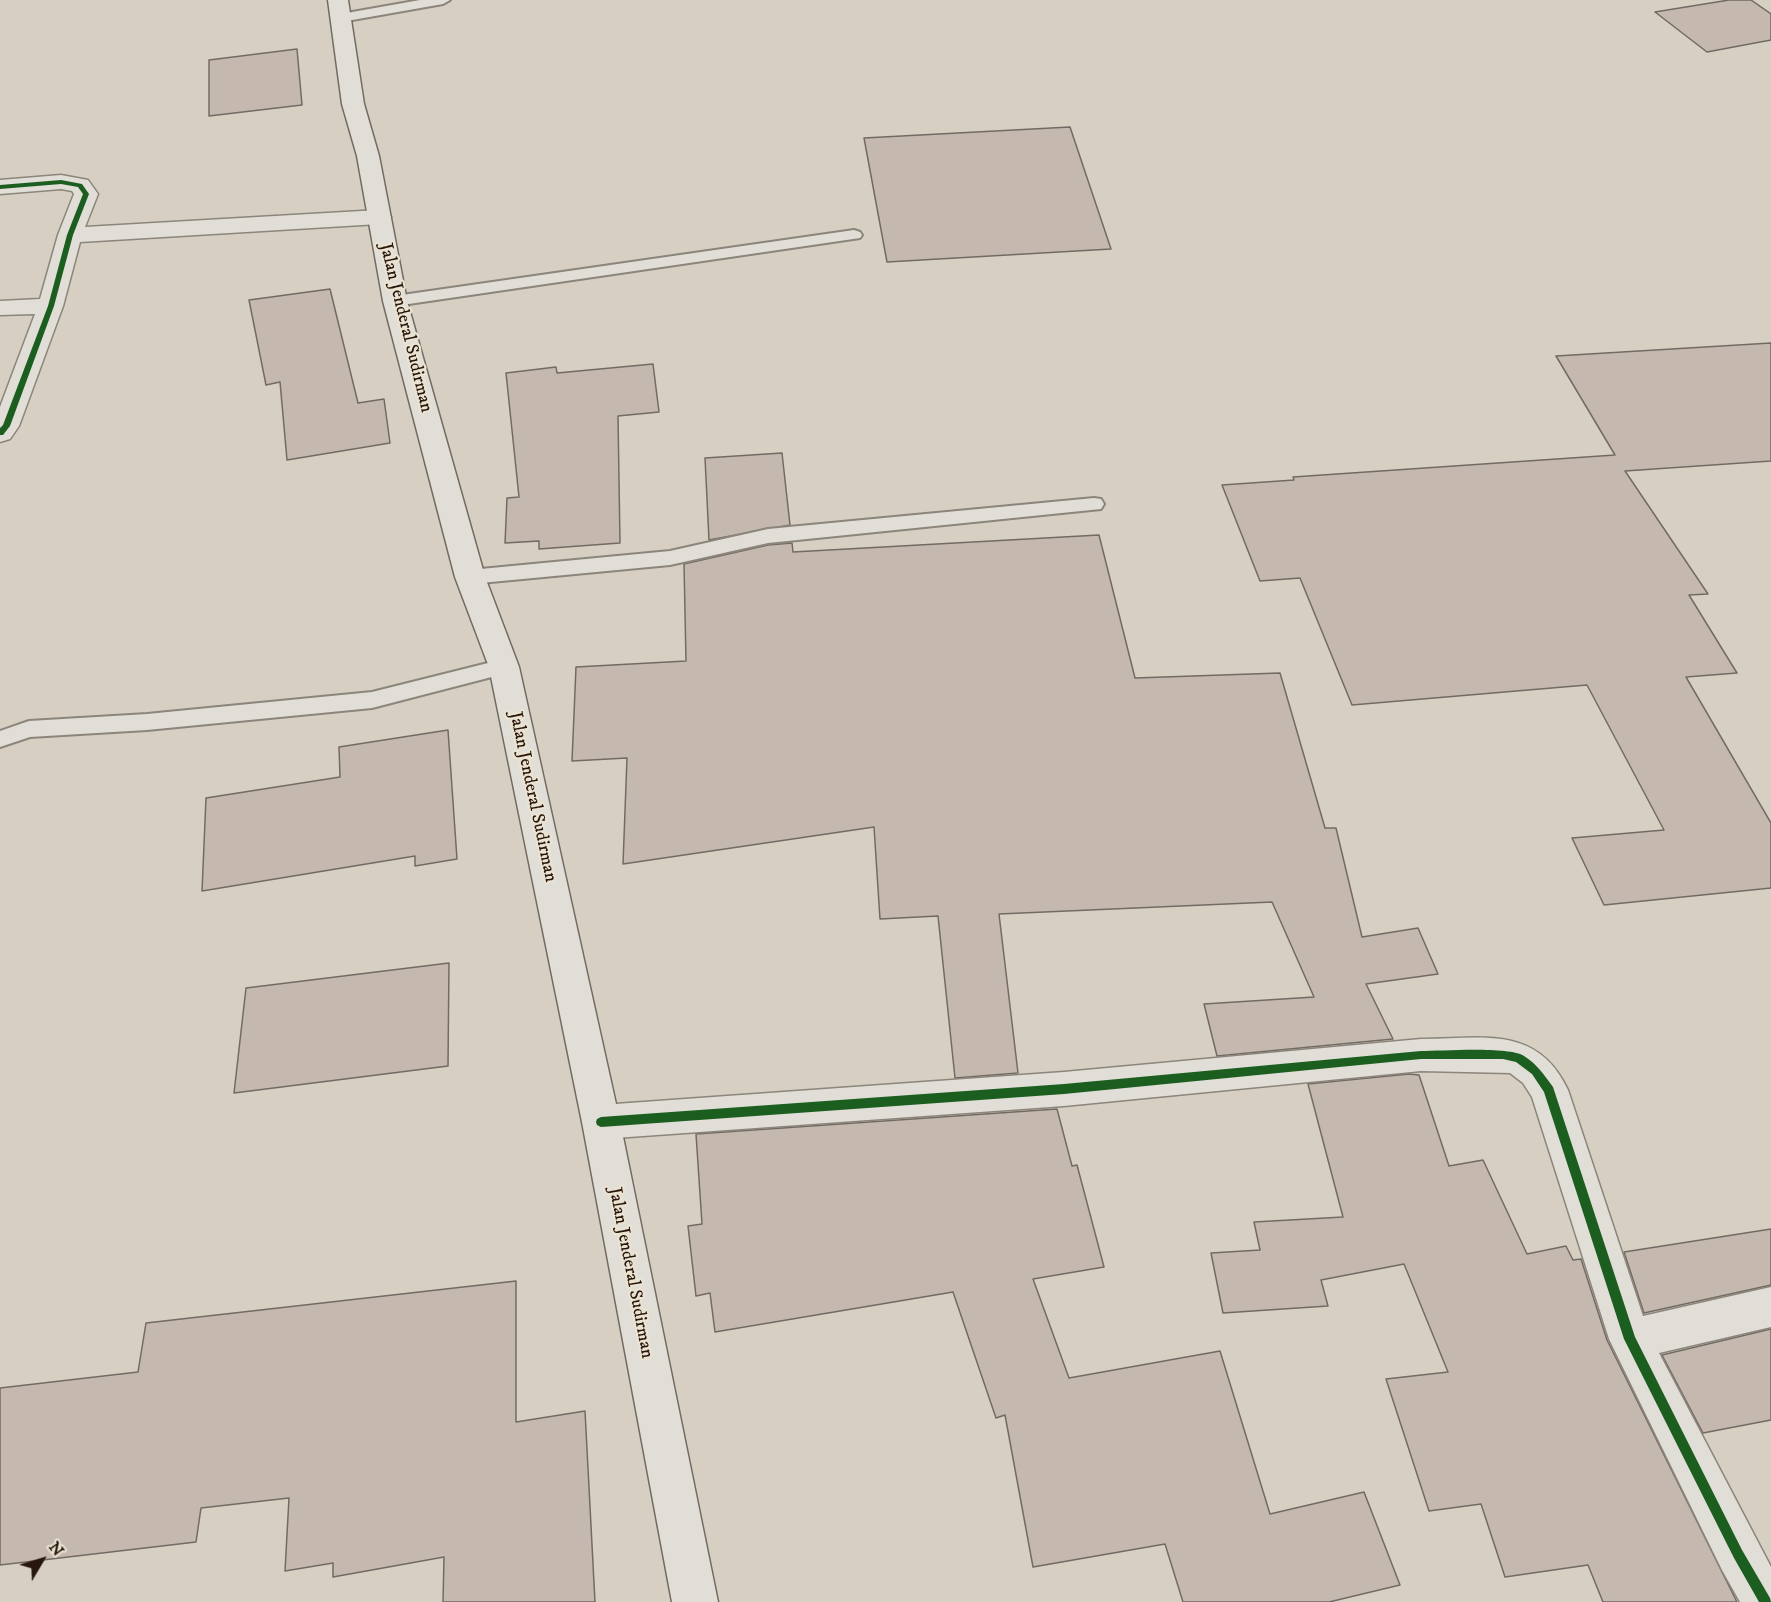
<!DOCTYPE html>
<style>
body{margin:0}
#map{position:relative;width:1771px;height:1602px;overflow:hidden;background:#d7d0c2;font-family:"IM FELL DW Pica",serif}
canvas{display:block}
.north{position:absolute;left:12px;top:1530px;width:60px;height:60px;-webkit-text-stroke:4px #eae3d2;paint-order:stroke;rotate:52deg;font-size:16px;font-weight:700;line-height:24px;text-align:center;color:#28160d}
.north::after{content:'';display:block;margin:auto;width:21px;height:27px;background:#28160d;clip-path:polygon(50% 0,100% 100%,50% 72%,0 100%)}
</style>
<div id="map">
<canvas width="1771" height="1602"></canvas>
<div class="north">N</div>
</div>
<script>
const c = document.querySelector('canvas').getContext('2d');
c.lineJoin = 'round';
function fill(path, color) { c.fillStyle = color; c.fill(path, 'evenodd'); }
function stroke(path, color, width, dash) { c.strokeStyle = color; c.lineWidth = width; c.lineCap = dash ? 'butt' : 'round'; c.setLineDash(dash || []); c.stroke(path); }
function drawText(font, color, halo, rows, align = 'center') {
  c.font = font + ' "IM FELL DW Pica",serif'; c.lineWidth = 4.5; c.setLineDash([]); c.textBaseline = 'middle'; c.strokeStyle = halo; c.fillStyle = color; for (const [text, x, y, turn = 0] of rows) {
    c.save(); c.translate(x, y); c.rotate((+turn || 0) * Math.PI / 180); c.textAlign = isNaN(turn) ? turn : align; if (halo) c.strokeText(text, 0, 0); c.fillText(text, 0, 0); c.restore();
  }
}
const building = new Path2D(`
 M 1729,0 L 1751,0 L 1771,14 L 1771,40 L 1707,52 L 1655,12 Z
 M 297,49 L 302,105 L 209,116 L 209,60 Z
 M 1070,127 L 1111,249 L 887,262 L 864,138 Z
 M 330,289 L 358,403 L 384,399 L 390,443 L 287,460 L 280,382 L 266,385 L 249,300 Z
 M 1771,343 L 1771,461 L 1625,471 L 1708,594 L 1689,595 L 1737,673 L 1686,677 L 1771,823 L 1771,888 L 1604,905 L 1572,838 L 1664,830 L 1587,685 L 1352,705 L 1300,578 L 1260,581 L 1222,485 L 1294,480 L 1293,477 L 1615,455 L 1556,356 Z
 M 653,364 L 659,412 L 618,416 L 620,543 L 539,549 L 539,541 L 505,543 L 507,498 L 519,497 L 506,373 L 556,367 L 557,373 Z
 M 782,453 L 790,525 L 709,540 L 705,458 Z
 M 1099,535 L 1135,678 L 1280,673 L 1325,828 L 1336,828 L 1362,937 L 1418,928 L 1438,974 L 1366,984 L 1393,1039 L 1217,1056 L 1204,1004 L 1314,997 L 1272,902 L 999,914 L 1018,1073 L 955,1078 L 938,916 L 880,919 L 874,827 L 623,864 L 627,758 L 572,761 L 576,667 L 686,661 L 684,564 L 768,545 L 792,543 L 793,552 Z
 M 448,730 L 457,859 L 415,866 L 415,856 L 202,891 L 206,798 L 340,777 L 339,747 Z
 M 449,963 L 448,1066 L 234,1093 L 246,988 Z
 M 1409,1074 L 1419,1075 L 1449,1166 L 1483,1160 L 1527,1254 L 1566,1246 L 1573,1260 L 1581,1259 L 1607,1340 L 1737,1602 L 1603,1602 L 1588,1565 L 1505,1577 L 1481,1504 L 1429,1511 L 1386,1379 L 1448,1372 L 1404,1264 L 1321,1280 L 1328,1306 L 1223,1313 L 1211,1253 L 1260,1250 L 1254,1222 L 1343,1217 L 1308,1084 Z
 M 1057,1109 L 1072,1166 L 1077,1165 L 1104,1267 L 1033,1279 L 1069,1378 L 1220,1351 L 1270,1514 L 1364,1492 L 1400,1585 L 1329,1602 L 1183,1602 L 1165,1544 L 1033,1567 L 1005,1415 L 996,1418 L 953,1292 L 715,1332 L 710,1293 L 696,1296 L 688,1226 L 702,1224 L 696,1134 Z
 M 1771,1229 L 1771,1285 L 1644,1313 L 1624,1252 Z
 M 516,1281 L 516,1422 L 585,1411 L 595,1602 L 443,1602 L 444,1557 L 333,1577 L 333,1563 L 285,1571 L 289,1498 L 201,1508 L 196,1542 L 0,1565 L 0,1388 L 138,1372 L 146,1323 Z
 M 1771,1329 L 1771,1420 L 1703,1433 L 1662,1355 Z`);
fill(building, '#c5b8af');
stroke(building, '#726b63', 1.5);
const lane = new Path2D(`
 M 420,0 L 450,0 L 443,4 L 341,22 L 334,18 L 341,14 Z
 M 854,230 L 860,232 L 862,235 L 860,238 L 395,306 L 387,301 L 395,296 Z
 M 1094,498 L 1101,499 L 1104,504 L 1101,509 L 768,543 L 670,565 L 470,584 L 463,582 L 460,577 L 463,572 L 470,570 L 670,551 L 768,529 Z
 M 504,659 L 511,662 L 515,667 L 511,672 L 372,708 L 147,730 L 30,737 L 0,747 L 0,731 L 29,721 L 147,714 L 372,692 Z`);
const street = new Path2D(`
 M 61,175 L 88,180 L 98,194 L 85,227 L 379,210 L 387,212 L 391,217 L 387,222 L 379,224 L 80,242 L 63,306 L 19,426 L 10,439 L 0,442 L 0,407 L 35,314 L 0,315 L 0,301 L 40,299 L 58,235 L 74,194 L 72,191 L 61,189 L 0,194 L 0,180 Z
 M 1421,1039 C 1482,1039 1537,1024 1568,1090 L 1643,1316 L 1771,1287 L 1771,1327 L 1659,1353 L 1771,1567 L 1771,1602 L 1740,1602 L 1722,1570 L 1609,1339 L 1532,1097 L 1523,1083 L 1510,1073 L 1421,1071 L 1064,1106 L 601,1139 L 587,1134 L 582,1122 L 587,1110 L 601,1105 L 1064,1072 Z`);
const secondary = new Path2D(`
 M 328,0 L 348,0 L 364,104 L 379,156 L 407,301 L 485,577 L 519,667 L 620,1122 L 718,1602 L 672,1602 L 582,1122 L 489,667 L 455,577 L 383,301 L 357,156 L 342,104 Z`);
stroke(lane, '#8b857c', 4);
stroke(street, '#8b857c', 3);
stroke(secondary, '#726b63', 3);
fill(lane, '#e0ded6');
fill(street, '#e0ded6');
fill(secondary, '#e0ded6');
fill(new Path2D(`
 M 61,180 L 82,184 L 89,194 L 73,235 L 54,306 L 10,426 L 3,435 L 0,435 L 0,428 L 3,425 L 48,306 L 67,235 L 83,194 L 78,187 L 61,184 L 0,189 L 0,185 Z
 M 1421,1051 C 1442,1051 1509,1046 1524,1056 C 1537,1064 1544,1075 1553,1087 L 1635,1337 L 1742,1550 L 1770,1598 L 1771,1602 L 1759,1602 L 1734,1558 L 1624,1339 L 1544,1092 L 1532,1074 L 1516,1062 L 1503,1059 L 1421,1059 L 1064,1094 L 601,1127 L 597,1125 L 596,1122 L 597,1119 L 601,1117 L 1064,1084 Z`), '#1b5e20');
drawText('18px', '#28160d', '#eae3d2', [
 ["Jalan Jenderal Sudirman",405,328,76],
 ["Jalan Jenderal Sudirman",532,797,78],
 ["Jalan Jenderal Sudirman",630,1273,79]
]);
</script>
